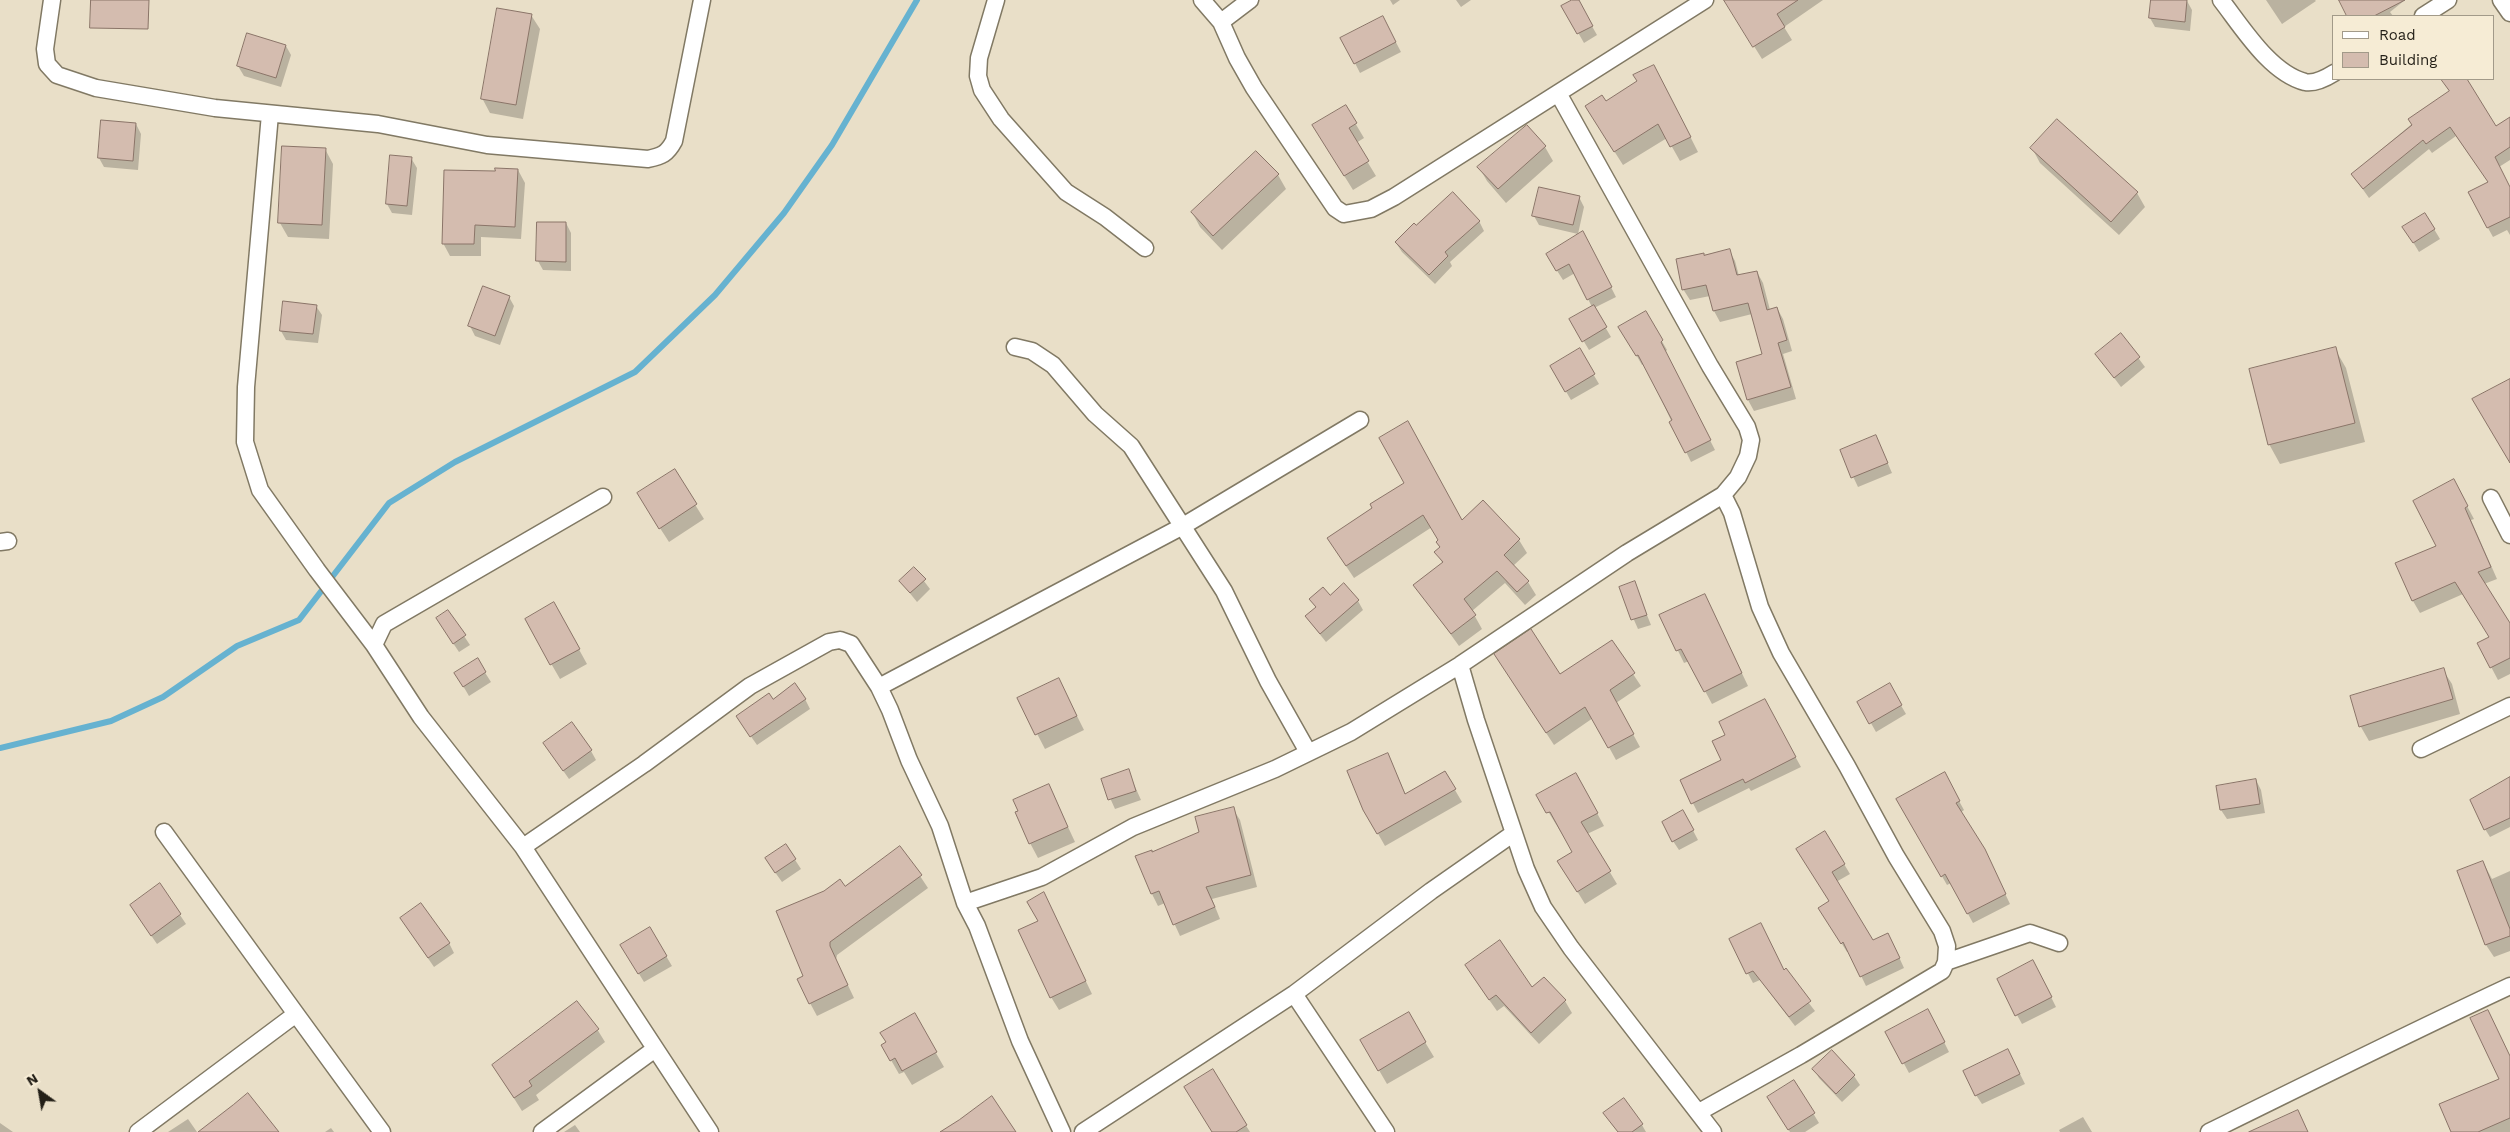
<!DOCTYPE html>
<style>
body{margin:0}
#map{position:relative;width:2510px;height:1132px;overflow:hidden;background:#e9dfc8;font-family:"Work Sans",sans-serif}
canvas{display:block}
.legend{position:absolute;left:2332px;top:15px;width:162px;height:65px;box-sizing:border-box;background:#f6ecd5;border:1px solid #a29a89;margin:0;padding:6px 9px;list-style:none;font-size:15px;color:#231f17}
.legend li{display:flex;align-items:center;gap:10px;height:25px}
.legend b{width:25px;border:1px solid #a29a89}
.north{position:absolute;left:15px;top:1067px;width:50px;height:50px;-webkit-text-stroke:4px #f6ecd5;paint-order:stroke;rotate:328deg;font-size:14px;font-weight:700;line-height:20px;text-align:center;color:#231f17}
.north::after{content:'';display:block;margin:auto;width:18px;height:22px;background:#231f17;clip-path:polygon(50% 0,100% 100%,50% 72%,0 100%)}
</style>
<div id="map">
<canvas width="2510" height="1132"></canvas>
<ul class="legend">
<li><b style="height:6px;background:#fff"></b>Road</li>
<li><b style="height:14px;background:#d4bcaf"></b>Building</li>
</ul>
<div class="north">N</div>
</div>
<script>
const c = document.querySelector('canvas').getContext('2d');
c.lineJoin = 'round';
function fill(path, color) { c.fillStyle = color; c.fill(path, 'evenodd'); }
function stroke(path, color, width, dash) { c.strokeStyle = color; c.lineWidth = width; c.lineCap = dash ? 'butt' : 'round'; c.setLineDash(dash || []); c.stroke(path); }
fill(new Path2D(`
 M 1390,0 L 1400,0 L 1393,5 Z
 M 1456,0 L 1471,0 L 1461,7 Z
 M 1574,0 L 1577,0 L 1597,35 L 1584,43 L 1563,6 Z
 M 1730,0 L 1823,0 L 1784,27 L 1792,40 L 1762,59 L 1734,14 Z
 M 2152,0 L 2187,1 L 2192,10 L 2190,31 L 2155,27 L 2150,18 Z
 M 2266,0 L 2315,0 L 2316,1 L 2282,24 Z
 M 2340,0 L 2405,0 L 2390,12 L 2393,16 L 2348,16 Z
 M 531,15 L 540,29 L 523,119 L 490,113 L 482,98 Z
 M 1388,27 L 1401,52 L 1360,73 L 1355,63 Z
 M 286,46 L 291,55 L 281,87 L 244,76 L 238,66 Z
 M 2442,79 L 2465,79 L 2496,128 L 2510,118 L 2510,160 L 2499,167 L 2510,189 L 2510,235 L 2507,230 L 2493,237 L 2488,228 L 2470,193 L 2489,183 L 2456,136 L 2432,153 L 2429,149 L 2369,198 L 2352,174 L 2450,92 Z
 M 1662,81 L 1698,152 L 1680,161 L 1667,138 L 1623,165 L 1595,121 L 1605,102 Z
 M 1345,106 L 1364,138 L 1356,143 L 1376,176 L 1353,190 L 1322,140 Z
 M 136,124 L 141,134 L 138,170 L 104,167 L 99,158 Z
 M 1545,147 L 1553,161 L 1506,203 L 1487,181 L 1479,167 Z
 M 2032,148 L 2137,193 L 2145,207 L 2119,235 L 2040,163 Z
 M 325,149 L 333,164 L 329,239 L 288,237 L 280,223 Z
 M 411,158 L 417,168 L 412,215 L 392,213 L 387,204 Z
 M 518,170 L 525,183 L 521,239 L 481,237 L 481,256 L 450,256 L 443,243 L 496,172 Z
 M 1278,175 L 1286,189 L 1222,250 L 1200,227 L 1192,212 Z
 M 1579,197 L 1584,207 L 1578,234 L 1539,225 L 1534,216 Z
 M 2425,214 L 2440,239 L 2419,252 L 2404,227 Z
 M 1479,221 L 1484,231 L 1450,262 L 1452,266 L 1435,284 L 1402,252 L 1396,243 L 1416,227 Z
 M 566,223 L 571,233 L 571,271 L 543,270 L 538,261 Z
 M 1588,242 L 1616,297 L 1594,308 L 1611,337 L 1589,350 L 1571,320 L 1592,307 L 1575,273 L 1563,280 L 1547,255 Z
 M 1729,250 L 1735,261 L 1739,276 L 1757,272 L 1763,283 L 1770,310 L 1777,308 L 1783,319 L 1792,351 L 1783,354 L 1796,399 L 1754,411 L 1748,400 L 1737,363 L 1763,355 L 1752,314 L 1720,322 L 1714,311 L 1710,296 L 1690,300 L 1683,289 L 1705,257 Z
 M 509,297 L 514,306 L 500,345 L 475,336 L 470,326 Z
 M 316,306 L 322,315 L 318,343 L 286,340 L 281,331 Z
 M 1645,312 L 1667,350 L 1665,352 L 1715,450 L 1691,462 L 1644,364 L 1642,365 L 1620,327 Z
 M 2121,335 L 2145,367 L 2121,387 L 2097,355 Z
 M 2335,349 L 2346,368 L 2365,442 L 2280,464 L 2269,444 Z
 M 1579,350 L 1599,384 L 1571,400 L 1551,366 Z
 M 1876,436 L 1892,473 L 1858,487 L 1841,451 Z
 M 674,471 L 704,519 L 669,542 L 647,508 Z
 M 2460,493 L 2474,519 L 2471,520 L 2497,579 L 2484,584 L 2510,625 L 2510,674 L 2498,680 L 2479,644 L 2491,638 L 2463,594 L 2420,613 L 2413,601 Z
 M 1483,502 L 1519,540 L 1527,553 L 1513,566 L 1528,582 L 1536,595 L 1525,605 L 1505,583 L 1472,611 L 1482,629 L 1459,646 L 1415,585 L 1443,564 L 1436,552 L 1440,548 L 1437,543 L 1439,541 L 1432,527 L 1354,578 L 1336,551 L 1374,509 L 1371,505 L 1462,522 Z
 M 914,568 L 930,589 L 917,602 L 900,581 Z
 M 1634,583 L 1651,625 L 1638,629 L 1620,588 Z
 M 1330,597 L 1358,601 L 1363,610 L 1326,642 L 1306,617 L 1316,608 L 1311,600 Z
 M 554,604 L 587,664 L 560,679 L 526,620 Z
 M 1711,608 L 1748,686 L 1712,704 L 1689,661 L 1684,663 L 1661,616 Z
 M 443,628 L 464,636 L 470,645 L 459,652 Z
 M 477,660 L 491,682 L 469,696 L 456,674 Z
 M 1503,667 L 1560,676 L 1633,674 L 1641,686 L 1616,703 L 1640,747 L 1616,760 L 1593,718 L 1554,745 Z
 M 2443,670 L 2452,684 L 2460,714 L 2369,741 L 2361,727 L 2352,696 Z
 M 1059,680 L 1084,730 L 1045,749 L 1019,699 Z
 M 1889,685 L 1906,714 L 1876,732 L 1859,702 Z
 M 805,699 L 810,709 L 757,745 L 743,725 L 772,700 Z
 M 1764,700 L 1801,767 L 1751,791 L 1749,788 L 1698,813 L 1681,780 L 1723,760 L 1727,735 Z
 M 591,751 L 596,760 L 569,779 L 550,752 Z
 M 1388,755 L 1406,795 L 1445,773 L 1462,802 L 1385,846 L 1364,809 Z
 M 1128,771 L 1141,800 L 1115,809 L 1102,780 Z
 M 1944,774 L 1964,810 L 1960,813 L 1989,860 L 2010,904 L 1973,923 L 1951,883 L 1947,885 L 1898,799 Z
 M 2256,780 L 2261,790 L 2265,813 L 2227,819 L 2221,810 Z
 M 2510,780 L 2510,827 L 2490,837 L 2485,829 Z
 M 1049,786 L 1075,842 L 1038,858 L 1030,843 Z
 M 1583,787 L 1604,826 L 1587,834 L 1617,884 L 1585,904 L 1566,873 L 1573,852 L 1538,795 Z
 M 1233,809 L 1240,820 L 1257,887 L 1212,899 L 1220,919 L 1180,936 L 1165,903 L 1158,906 L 1152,894 L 1137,857 L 1152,854 L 1200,833 Z
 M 1688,821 L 1698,840 L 1679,850 L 1673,841 Z
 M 786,846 L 801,869 L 782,882 L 772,868 Z
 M 1803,859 L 1844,864 L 1850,874 L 1836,882 L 1873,941 L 1893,944 L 1904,968 L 1866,986 L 1849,951 L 1847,952 L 1825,917 L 1830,902 Z
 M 2483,862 L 2492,879 L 2510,871 L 2510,951 L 2494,957 L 2486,945 L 2458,872 Z
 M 920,876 L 928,888 L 837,955 L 836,960 L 854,998 L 817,1016 L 810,1003 L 805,976 L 845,888 Z
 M 160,885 L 186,924 L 157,944 L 137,915 Z
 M 1044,894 L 1092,994 L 1059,1010 L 1051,997 L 1040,921 Z
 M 401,919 L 449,943 L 454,953 L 434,967 Z
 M 650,929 L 672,966 L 644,982 L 622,946 Z
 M 1730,939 L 1784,971 L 1815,1011 L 1795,1026 L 1760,980 L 1753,983 Z
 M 2038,971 L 2056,1007 L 2022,1024 L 2017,1015 Z
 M 1473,977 L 1532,989 L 1544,978 L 1565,1001 L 1572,1013 L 1539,1044 L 1504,1006 L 1497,1011 Z
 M 1408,1014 L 1434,1057 L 1387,1084 L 1362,1041 Z
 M 914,1015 L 944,1067 L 912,1085 L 904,1072 L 899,1074 L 891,1060 Z
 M 1933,1020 L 1949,1052 L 1909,1073 L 1887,1032 Z
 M 597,1029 L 605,1042 L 536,1095 L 539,1100 L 522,1111 L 493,1065 Z
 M 2008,1050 L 2025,1084 L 1982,1104 L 1976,1095 Z
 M 1832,1052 L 1854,1076 L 1860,1085 L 1842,1102 L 1819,1078 L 1814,1069 Z
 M 2510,1057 L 2510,1132 L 2452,1132 L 2502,1079 Z
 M 1212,1071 L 1250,1132 L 1213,1132 Z
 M 1794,1082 L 1819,1123 L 1805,1132 L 1790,1132 L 1774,1107 Z
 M 1623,1100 L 1642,1125 L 1646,1132 L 1618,1132 L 1610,1122 Z
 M 2083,1117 L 2092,1132 L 2060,1132 L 2059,1130 Z
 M 188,1119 L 197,1132 L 168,1132 Z
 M 0,1123 L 13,1132 L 0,1132 Z
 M 575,1125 L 580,1132 L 564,1132 Z
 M 331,1128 L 334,1132 L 325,1132 Z`), '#0003');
stroke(new Path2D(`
 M 0,748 L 111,721 L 163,697 L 237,646 L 299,620 L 389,503 L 455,462 L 635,372 L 715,295 L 784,213 L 832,145 L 917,0`), '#66b2d0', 6);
const building = new Path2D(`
 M 91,0 L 149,0 L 148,29 L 90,28 Z
 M 1572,0 L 1579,0 L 1593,26 L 1577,34 L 1561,6 Z
 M 1724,0 L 1798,0 L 1777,14 L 1785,27 L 1753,47 Z
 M 2151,0 L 2187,0 L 2185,22 L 2149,18 Z
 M 2339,0 L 2405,0 L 2374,16 L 2347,16 Z
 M 497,8 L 532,14 L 516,105 L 481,99 Z
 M 1383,16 L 1396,42 L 1354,64 L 1340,38 Z
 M 247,33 L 286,45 L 276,78 L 237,66 Z
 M 1654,65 L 1691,137 L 1670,147 L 1658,124 L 1614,152 L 1585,106 L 1602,95 L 1606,101 L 1637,81 L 1633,75 Z
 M 2441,79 L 2467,79 L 2496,126 L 2510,117 L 2510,147 L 2495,157 L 2510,187 L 2510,217 L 2487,228 L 2468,192 L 2488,182 L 2450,127 L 2426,144 L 2423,140 L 2363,189 L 2351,174 L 2412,125 L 2408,119 L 2449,91 Z
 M 1346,105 L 1357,123 L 1349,128 L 1369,161 L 1344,176 L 1312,125 Z
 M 2057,119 L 2138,192 L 2111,222 L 2030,148 Z
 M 101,120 L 136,123 L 133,161 L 98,158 Z
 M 1527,125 L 1546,146 L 1498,189 L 1477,167 Z
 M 282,146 L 326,148 L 322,225 L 278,223 Z
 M 1256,151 L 1279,174 L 1213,236 L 1191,212 Z
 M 390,155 L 412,157 L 407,206 L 386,204 Z
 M 495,168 L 518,169 L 515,227 L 475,225 L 474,244 L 442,244 L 444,170 L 495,171 Z
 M 1539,187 L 1580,196 L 1573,225 L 1532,216 Z
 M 1453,192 L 1480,221 L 1445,252 L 1448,256 L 1429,275 L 1395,242 L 1414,223 L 1416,225 Z
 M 2425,213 L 2435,229 L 2413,243 L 2402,227 Z
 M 537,222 L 566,222 L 566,262 L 536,261 Z
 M 1583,231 L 1612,287 L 1587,300 L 1569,264 L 1556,271 L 1546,254 Z
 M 1730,249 L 1737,275 L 1757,271 L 1767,310 L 1777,307 L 1787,340 L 1778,343 L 1791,387 L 1747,400 L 1736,362 L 1762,354 L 1748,303 L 1713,311 L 1706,285 L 1682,290 L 1676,259 L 1704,253 L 1704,255 Z
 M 483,286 L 510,296 L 495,336 L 468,326 Z
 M 283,301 L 317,305 L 313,334 L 280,331 Z
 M 1594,305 L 1607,327 L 1582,342 L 1569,319 Z
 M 1646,311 L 1663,340 L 1661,342 L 1711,440 L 1685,453 L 1669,422 L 1672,420 L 1638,355 L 1636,356 L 1618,327 Z
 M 2121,333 L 2140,357 L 2114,378 L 2095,354 Z
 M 2336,347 L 2355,423 L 2268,445 L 2249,369 Z
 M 1580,348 L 1595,374 L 1565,392 L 1550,366 Z
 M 2510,379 L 2510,463 L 2472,399 Z
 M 1408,421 L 1462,520 L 1483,500 L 1520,539 L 1504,555 L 1529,581 L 1517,592 L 1497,571 L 1464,599 L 1476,615 L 1451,634 L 1413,585 L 1443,562 L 1434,552 L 1440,547 L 1436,542 L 1438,540 L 1423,515 L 1346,566 L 1327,538 L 1372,508 L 1370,504 L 1404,483 L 1379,438 Z
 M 1876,435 L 1888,463 L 1851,478 L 1840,450 Z
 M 675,469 L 697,504 L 659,529 L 637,493 Z
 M 2454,479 L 2468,506 L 2465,508 L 2491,567 L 2478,572 L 2510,623 L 2510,658 L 2490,668 L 2477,643 L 2489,637 L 2455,582 L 2412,601 L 2395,563 L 2436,546 L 2413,501 Z
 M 914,567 L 926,579 L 910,593 L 899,581 Z
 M 1635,581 L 1647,615 L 1631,620 L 1619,587 Z
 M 1344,583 L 1359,600 L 1320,634 L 1305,616 L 1316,607 L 1309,599 L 1323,587 L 1330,595 Z
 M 1705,594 L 1742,673 L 1704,692 L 1681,649 L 1676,651 L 1659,615 Z
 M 554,602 L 580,649 L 550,665 L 525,619 Z
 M 448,610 L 466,635 L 453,644 L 436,618 Z
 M 1531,629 L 1560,674 L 1612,640 L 1635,673 L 1610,690 L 1634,734 L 1608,748 L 1585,707 L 1546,733 L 1494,654 Z
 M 478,658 L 486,672 L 463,687 L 454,673 Z
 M 2444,668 L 2453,699 L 2359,727 L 2350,696 Z
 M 1059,678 L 1077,716 L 1035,735 L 1017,698 Z
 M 795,683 L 806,699 L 750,737 L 736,716 L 769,693 L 773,699 Z
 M 1890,683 L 1902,705 L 1869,724 L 1857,702 Z
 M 1765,699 L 1796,757 L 1745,783 L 1743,779 L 1691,804 L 1680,780 L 1721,760 L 1712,741 L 1725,735 L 1719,722 Z
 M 572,722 L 592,750 L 563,771 L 543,743 Z
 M 1388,753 L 1405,794 L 1445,771 L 1456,789 L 1377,834 L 1363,810 L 1347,771 Z
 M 1129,769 L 1136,791 L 1108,800 L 1101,779 Z
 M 1945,772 L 1960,801 L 1956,803 L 1985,849 L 2006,894 L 1967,914 L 1945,874 L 1941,877 L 1896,799 Z
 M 1576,773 L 1598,813 L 1581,822 L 1611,871 L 1577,892 L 1557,861 L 1572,852 L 1550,812 L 1546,813 L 1536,795 Z
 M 2510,777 L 2510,818 L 2484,830 L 2470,800 Z
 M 2256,779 L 2260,804 L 2220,810 L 2216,786 Z
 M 1049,784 L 1068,827 L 1029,844 L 1015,812 L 1018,811 L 1013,800 Z
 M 1234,807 L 1251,875 L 1206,887 L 1215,907 L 1173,925 L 1159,891 L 1151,894 L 1135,856 L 1152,850 L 1152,852 L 1199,832 L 1195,817 Z
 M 1683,810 L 1694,830 L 1672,842 L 1662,822 Z
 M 1825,831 L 1845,864 L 1832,872 L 1873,940 L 1888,933 L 1900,958 L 1860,977 L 1843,942 L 1841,944 L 1818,908 L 1829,901 L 1796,849 Z
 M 786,844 L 796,859 L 775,873 L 765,858 Z
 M 900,846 L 922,875 L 830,942 L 830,946 L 848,985 L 809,1004 L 797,979 L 803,976 L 776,911 L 824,891 L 840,879 L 845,886 Z
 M 2483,861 L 2510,929 L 2510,936 L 2485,945 L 2457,871 Z
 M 160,883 L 181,914 L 151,936 L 130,905 Z
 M 1044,892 L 1086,981 L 1050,998 L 1018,930 L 1038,921 L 1027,902 Z
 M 421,903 L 450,943 L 428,958 L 400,918 Z
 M 1761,923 L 1784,970 L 1786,968 L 1811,1001 L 1789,1017 L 1753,971 L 1746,974 L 1729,939 Z
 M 650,927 L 667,956 L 638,974 L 620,945 Z
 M 1500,940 L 1532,987 L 1544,977 L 1566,1000 L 1531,1033 L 1496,995 L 1489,1000 L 1465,965 Z
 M 2033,960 L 2052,997 L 2015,1016 L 1997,979 Z
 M 577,1001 L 599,1029 L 529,1081 L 532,1086 L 514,1098 L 492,1065 Z
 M 1928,1009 L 1945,1042 L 1902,1064 L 1885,1032 Z
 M 2488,1010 L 2510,1056 L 2510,1118 L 2478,1132 L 2451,1132 L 2439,1104 L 2499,1079 L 2470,1018 Z
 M 1409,1012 L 1426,1042 L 1378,1071 L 1360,1040 Z
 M 915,1013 L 937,1052 L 902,1071 L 895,1058 L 890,1061 L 881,1045 L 886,1042 L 880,1033 Z
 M 2008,1049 L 2020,1074 L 1975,1096 L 1963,1071 Z
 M 1832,1050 L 1855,1075 L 1836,1094 L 1812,1069 Z
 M 1213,1069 L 1247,1125 L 1236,1132 L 1212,1132 L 1184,1087 Z
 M 1794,1080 L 1815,1113 L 1788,1130 L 1767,1097 Z
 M 248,1093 L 279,1132 L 198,1132 L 233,1105 Z
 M 992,1096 L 1016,1132 L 940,1132 L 959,1120 Z
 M 1624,1098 L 1643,1124 L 1632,1132 L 1618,1132 L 1603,1113 Z
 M 2298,1110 L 2308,1132 L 2249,1132 Z`);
fill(building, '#d4bcaf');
stroke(building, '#8a7468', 1);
const minor = new Path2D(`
 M 52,0 L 45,49 L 47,64 L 57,75 L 96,88 L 215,108 L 378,124 L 487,145 L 648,159 C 662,156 667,154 674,141 L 702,0
 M 996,0 L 979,58 L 978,76 L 982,90 L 1001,119 L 1066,192 L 1105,217 L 1145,248
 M 1202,0 L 1221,22 L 1237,58 L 1254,88 L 1335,208 L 1344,214 L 1371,209 L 1394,197 L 1705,0
 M 2221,0 C 2242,27 2270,73 2305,82 C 2315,84 2326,78 2334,73
 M 2501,0 L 2510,13
 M 2423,16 L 2448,0
 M 1221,22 L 1250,0
 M 270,114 L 246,387 L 245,442 L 260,490 L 317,570 L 374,645
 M 1015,347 L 1032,351 L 1053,365 L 1095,414 L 1131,446 L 1224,591 L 1268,681 L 1308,752
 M 603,497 L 384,624 L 374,645 L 421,717 L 523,847 L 710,1132
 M 2491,498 L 2510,535
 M 0,542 L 8,541
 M 1460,665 L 1476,720 L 1526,869 L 1543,907 L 1571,948 L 1713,1132
 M 879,687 L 1183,526 L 1360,420
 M 2421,749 L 2510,706
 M 164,832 L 296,1014
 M 523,847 L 644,764 L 750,686 L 829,642 L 840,640 L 851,644 L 879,687 L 890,710 L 909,760 L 940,826 L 965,903 L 977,926 L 1020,1041 L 1062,1132
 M 965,903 L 1042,877 L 1133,827 L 1275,769 L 1351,732 L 1460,665 L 1627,553 L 1723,495 L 1738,477 L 1748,456 L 1751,440 L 1747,427 L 1710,366 L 1558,93
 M 1946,962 L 2030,933 L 2059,943
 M 1294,994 L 1386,1132
 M 1699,1112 L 1801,1055 L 1942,971 L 1946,962 L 1947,946 L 1942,931 L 1896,856 L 1847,766 L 1781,653 L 1760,607 L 1732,513 L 1723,495
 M 138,1132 L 296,1014 L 382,1132
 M 542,1132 L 655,1049
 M 1083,1132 L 1294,994 L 1431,891 L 1514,833
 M 2209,1132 C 2309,1083 2409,1033 2510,986`);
stroke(minor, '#817964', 19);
stroke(minor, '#fff', 16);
</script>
